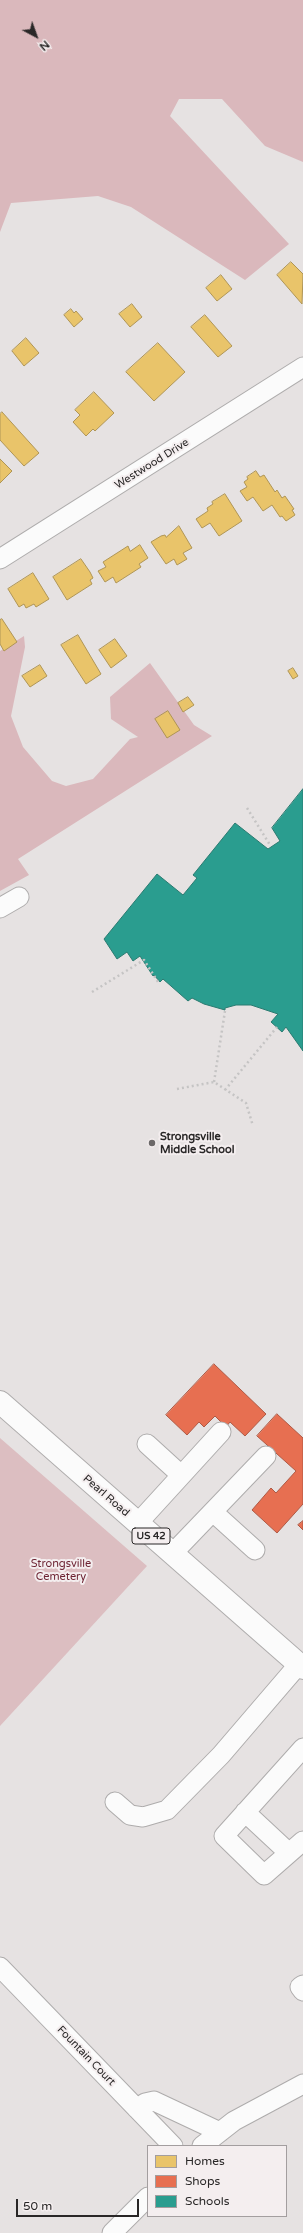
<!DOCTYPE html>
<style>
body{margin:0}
#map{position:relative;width:303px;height:2233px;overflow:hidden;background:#e6e2e2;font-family:"Varela Round",sans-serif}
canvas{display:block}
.legend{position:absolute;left:147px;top:2145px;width:140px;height:72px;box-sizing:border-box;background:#f4eeef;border:1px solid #a39e9f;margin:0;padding:5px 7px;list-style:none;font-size:12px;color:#292727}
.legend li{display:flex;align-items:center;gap:8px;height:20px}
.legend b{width:20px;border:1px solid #a39e9f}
.north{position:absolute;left:16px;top:16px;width:40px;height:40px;-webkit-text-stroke:3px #f4eeef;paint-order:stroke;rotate:139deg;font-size:11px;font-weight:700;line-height:16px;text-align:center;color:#292727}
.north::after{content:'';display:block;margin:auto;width:14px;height:18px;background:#292727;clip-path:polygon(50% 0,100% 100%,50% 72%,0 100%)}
.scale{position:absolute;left:16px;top:2199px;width:123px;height:18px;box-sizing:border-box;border:2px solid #292727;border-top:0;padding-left:5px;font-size:12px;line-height:14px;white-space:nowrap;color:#292727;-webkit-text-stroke:3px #f4eeef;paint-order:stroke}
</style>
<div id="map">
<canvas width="303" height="2233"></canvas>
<ul class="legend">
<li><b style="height:11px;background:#e9c46a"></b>Homes</li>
<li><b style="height:11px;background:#e76f51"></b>Shops</li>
<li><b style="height:11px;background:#2a9d8f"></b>Schools</li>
</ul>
<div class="north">N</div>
<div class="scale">50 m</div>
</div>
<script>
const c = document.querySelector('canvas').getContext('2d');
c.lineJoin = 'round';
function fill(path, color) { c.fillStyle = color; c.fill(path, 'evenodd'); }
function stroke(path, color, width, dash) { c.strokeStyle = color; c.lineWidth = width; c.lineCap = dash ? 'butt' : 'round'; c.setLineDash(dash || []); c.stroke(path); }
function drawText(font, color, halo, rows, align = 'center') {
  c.font = font + ' "Varela Round",sans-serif'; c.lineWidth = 4; c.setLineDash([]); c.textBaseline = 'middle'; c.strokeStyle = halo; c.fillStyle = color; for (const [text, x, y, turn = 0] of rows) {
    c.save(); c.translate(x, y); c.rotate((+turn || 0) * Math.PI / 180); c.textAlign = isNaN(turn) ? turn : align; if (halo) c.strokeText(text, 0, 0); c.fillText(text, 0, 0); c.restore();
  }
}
fill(new Path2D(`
 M 0,1438 L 147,1566 L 0,1726 Z`), '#dcbec1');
fill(new Path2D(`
 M 0,0 L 303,0 L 303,162 L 265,146 L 222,99 L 179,99 L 170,116 L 289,244 L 245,280 L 131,207 L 98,196 L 11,203 L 0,232 Z
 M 24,636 L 25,647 L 11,716 L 23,747 L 52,781 L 66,786 L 93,779 L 130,739 L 138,737 L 111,719 L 110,697 L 150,663 L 194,725 L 212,736 L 18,859 L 29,875 L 0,891 L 0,651 Z`), '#dab8bc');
const homes = new Path2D(`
 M 291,262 L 303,274 L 302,304 L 277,275 Z
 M 221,275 L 232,289 L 217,301 L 206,288 Z
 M 132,304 L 142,317 L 130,327 L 119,314 Z
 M 71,309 L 74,313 L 76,311 L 83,319 L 74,327 L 64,315 Z
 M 205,315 L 232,346 L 218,357 L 191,327 Z
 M 26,338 L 39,353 L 24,366 L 12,351 Z
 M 158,343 L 185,372 L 154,401 L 126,372 Z
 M 94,392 L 114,413 L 95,431 L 93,429 L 86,436 L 73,422 L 80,415 L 75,410 Z
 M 2,412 L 39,453 L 24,466 L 0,440 L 0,414 Z
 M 0,459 L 12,471 L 0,483 Z
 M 256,471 L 260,477 L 264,475 L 275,492 L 277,490 L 282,498 L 285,496 L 294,509 L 292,510 L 295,515 L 286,521 L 282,516 L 280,517 L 272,505 L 263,511 L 253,497 L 247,501 L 240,491 L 247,487 L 244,482 L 248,479 L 247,477 Z
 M 225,494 L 242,521 L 219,536 L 210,523 L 202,528 L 196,519 L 208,511 L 207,508 L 213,504 L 212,502 Z
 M 179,526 L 192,548 L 183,553 L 187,559 L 177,565 L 174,559 L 166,564 L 151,542 L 161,536 L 165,535 L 166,537 Z
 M 140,545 L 148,558 L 139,564 L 141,567 L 116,583 L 113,577 L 105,582 L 98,571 L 106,567 L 103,562 L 128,546 L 130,551 Z
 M 81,559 L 90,572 L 93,578 L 90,580 L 92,584 L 67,600 L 53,577 Z
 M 33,573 L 49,599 L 36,607 L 34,604 L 26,608 L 24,604 L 19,607 L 8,589 Z
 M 2,619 L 17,642 L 4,651 L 0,644 L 0,620 Z
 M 78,635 L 101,674 L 86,684 L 61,645 Z
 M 115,639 L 127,656 L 111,668 L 99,650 Z
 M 40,665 L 47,676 L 30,687 L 22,676 Z
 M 293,668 L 298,676 L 293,679 L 288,671 Z
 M 188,697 L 194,705 L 183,712 L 178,703 Z
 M 168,711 L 180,730 L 167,738 L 155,719 Z`);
fill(homes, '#e9c46a');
stroke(homes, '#af9556', 1);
const shops = new Path2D(`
 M 214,1364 L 266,1414 L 245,1436 L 230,1422 L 226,1427 L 215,1416 L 204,1427 L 199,1422 L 187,1435 L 166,1415 Z
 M 277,1414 L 303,1438 L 303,1504 L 277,1533 L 252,1510 L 271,1488 L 276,1493 L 296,1471 L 257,1436 Z
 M 303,1521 L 303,1530 L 298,1525 Z`);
fill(shops, '#e76f51');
stroke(shops, '#ae5944', 1);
const schools = new Path2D(`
 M 303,789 L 303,1051 L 286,1027 L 282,1032 L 271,1022 L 278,1014 L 251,1005 L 236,1005 L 225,1008 L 225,1010 L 204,1004 L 192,998 L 188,1001 L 163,979 L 160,982 L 154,975 L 153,976 L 140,956 L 133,961 L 127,952 L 117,959 L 104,939 L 157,874 L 183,895 L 197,878 L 193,875 L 235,823 L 268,849 L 280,841 L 272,828 Z`);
fill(schools, '#2a9d8f');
stroke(schools, '#2a7a70', 1);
const minor = new Path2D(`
 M 0,559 L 303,367
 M 0,908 L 19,897
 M 147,1444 L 181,1475
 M 213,1512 L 255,1550
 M 137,1524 L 221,1432
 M 172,1554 L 266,1456
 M 303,1748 L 224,1836 L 264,1875 L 303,1841
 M 115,1802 L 130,1815 L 143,1817 L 167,1810 L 221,1755 L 299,1664
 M 245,1812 L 289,1853
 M 0,1967 L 173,2146
 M 303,1985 L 300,1987 L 303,1991
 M 137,2109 L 145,2103 L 154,2101 L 220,2132
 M 202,2146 L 234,2121 L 303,2084
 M 112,2233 L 148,2197`);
const major = new Path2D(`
 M 0,1402 L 303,1668`);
stroke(minor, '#aeacac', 21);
stroke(major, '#aeacac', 24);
stroke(new Path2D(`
 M 247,808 L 270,845
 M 92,992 L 144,960 L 158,982
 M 214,1082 L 225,1011
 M 177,1089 L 214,1082 L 246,1103 L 253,1126
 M 225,1090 L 277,1027`), '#c5c4c4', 2.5, [2, 3]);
stroke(minor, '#fbfbfb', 19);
stroke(major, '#fbfbfb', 22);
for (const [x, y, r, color] of [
 [152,1143,4,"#6b6868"]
]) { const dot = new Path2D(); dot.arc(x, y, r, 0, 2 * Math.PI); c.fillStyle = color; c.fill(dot); stroke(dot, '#f4eeef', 1.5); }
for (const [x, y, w] of [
 [151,1536,38]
]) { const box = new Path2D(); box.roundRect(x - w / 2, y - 8, w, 16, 3); c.fillStyle = '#f4eeef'; c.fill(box); stroke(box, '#292727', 1); }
drawText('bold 10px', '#292727', null, [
 ["US 42",151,1536]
]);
drawText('11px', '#292727', '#f4eeef', [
 ["Westwood Drive",152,464,-32],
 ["Pearl Road",106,1496,41],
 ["Fountain Court",86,2056,46]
]);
drawText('bold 11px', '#292727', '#f4eeef', [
 ["Strongsville",160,1137],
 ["Middle School",160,1150]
], 'left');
drawText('11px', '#6e2534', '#f4eeef', [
 ["Strongsville",61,1564],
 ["Cemetery",61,1577]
]);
</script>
